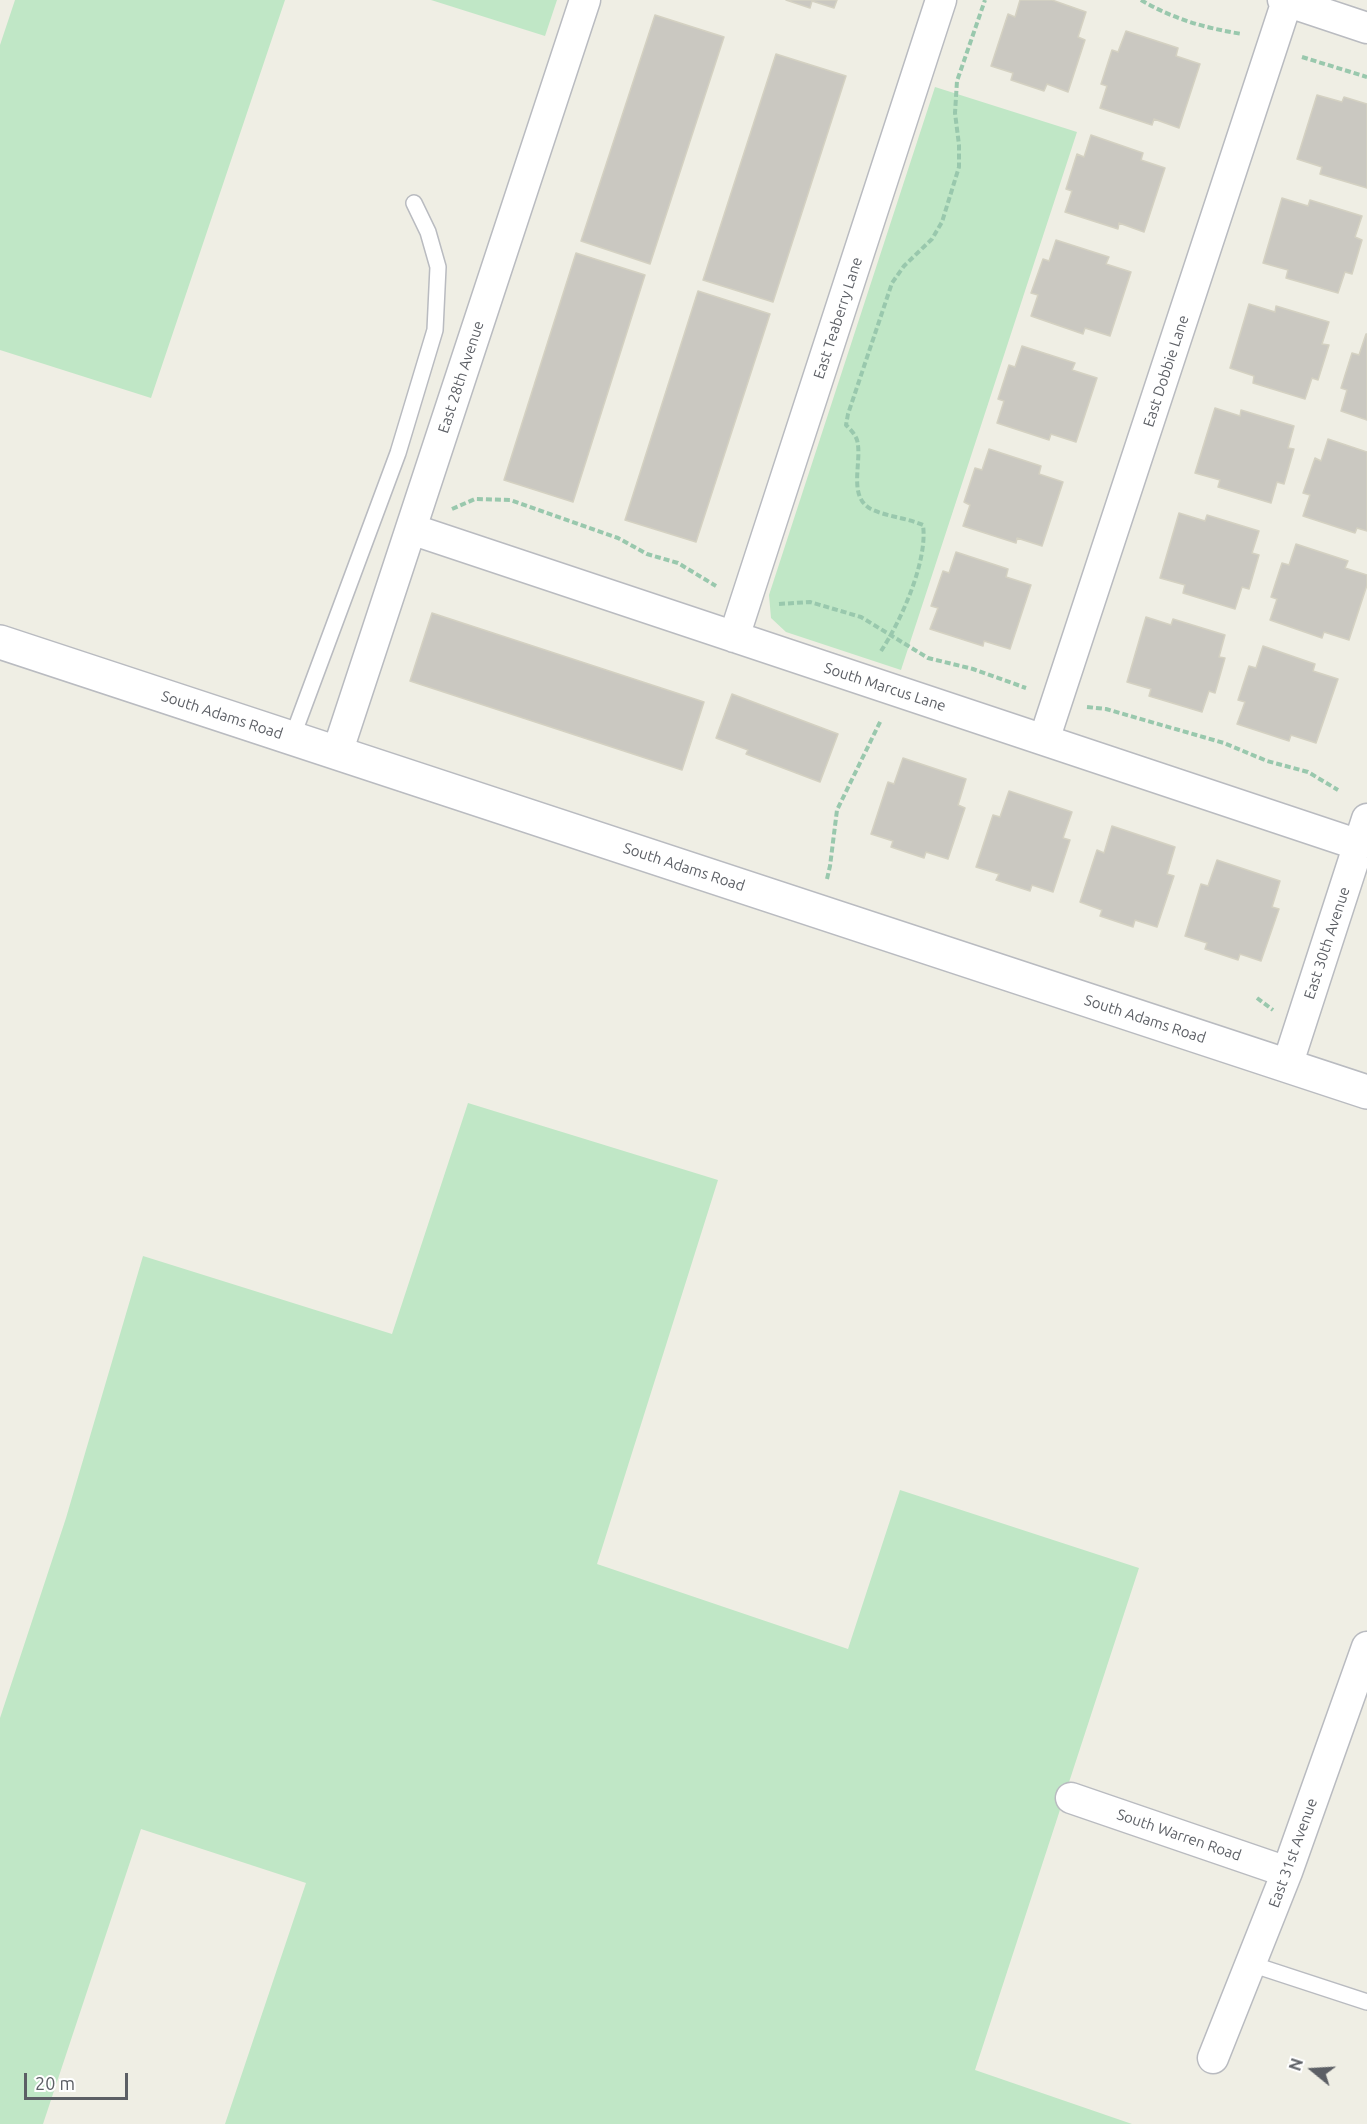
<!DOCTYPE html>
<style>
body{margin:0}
#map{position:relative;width:1367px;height:2124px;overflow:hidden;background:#efeee4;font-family:Ubuntu,sans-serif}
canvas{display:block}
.north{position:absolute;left:1283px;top:2040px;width:60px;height:60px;-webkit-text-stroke:4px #fff;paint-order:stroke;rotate:288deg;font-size:16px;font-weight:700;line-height:24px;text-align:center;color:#5c5f65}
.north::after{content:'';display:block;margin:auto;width:21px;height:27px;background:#5c5f65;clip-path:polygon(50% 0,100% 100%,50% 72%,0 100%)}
.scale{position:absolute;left:24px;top:2073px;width:104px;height:27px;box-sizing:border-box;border:3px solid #5c5f65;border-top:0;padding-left:8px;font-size:18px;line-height:21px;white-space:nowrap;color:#5c5f65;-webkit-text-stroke:4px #fff;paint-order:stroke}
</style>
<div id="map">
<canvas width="1367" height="2124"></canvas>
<div class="north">N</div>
<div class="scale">20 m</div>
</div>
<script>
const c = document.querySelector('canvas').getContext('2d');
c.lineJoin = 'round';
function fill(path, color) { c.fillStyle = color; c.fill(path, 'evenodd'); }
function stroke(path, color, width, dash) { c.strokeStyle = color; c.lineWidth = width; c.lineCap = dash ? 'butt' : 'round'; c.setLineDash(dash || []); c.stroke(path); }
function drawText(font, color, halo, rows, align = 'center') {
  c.font = font + ' Ubuntu,sans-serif'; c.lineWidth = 6; c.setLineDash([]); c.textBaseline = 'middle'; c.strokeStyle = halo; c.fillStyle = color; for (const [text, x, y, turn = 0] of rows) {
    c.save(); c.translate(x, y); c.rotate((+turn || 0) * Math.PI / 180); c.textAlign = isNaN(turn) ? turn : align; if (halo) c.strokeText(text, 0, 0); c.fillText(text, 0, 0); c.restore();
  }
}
fill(new Path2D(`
 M 15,0 L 285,0 L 151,398 L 0,350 L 0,45 Z
 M 431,0 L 557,0 L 545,36 Z
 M 935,87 L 1077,132 L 901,670 L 786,632 L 771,618 L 769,595 Z
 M 468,1103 L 718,1180 L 597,1564 L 848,1649 L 900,1490 L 1139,1568 L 975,2070 L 1132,2124 L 225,2124 L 306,1883 L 141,1829 L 43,2124 L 0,2124 L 0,1718 L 66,1518 L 143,1256 L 392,1334 Z`), '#c0e7c6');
const building = new Path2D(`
 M 786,0 L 837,0 L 834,8 L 812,1 L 810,8 Z
 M 1020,0 L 1052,0 L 1086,12 L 1078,37 L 1085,40 L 1068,92 L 1047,84 L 1044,91 L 1011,80 L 1013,73 L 991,66 L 1008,14 L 1015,17 Z
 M 655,15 L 724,37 L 650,264 L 581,241 Z
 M 1126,31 L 1178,48 L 1176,56 L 1200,64 L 1179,128 L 1154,119 L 1152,125 L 1100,108 L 1107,86 L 1101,84 L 1112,50 L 1118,52 Z
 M 776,54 L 846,76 L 773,302 L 703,280 Z
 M 1317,95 L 1342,102 L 1344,97 L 1367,104 L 1367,188 L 1320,174 L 1322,167 L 1297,159 Z
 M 1091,135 L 1143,153 L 1141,160 L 1165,168 L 1144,232 L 1119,223 L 1118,229 L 1065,212 L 1072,191 L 1066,189 L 1077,154 L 1084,157 Z
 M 1282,198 L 1308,206 L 1310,200 L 1362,216 L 1355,237 L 1362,240 L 1352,274 L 1345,272 L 1338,293 L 1286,278 L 1288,270 L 1263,263 Z
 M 1056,240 L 1109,257 L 1106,264 L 1131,272 L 1110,336 L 1085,328 L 1083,334 L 1031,316 L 1038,295 L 1031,293 L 1043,259 L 1049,261 Z
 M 576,253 L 645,275 L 573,502 L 504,480 Z
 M 698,291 L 770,314 L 696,542 L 625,520 Z
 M 1249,304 L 1275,312 L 1276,306 L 1329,322 L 1322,344 L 1329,345 L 1318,380 L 1312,378 L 1305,399 L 1253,383 L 1254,376 L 1230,368 Z
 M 1366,334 L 1367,334 L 1367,420 L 1341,411 L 1347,390 L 1341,388 L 1352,353 L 1359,355 Z
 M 1022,346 L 1075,363 L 1072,370 L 1097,378 L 1076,442 L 1051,434 L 1049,440 L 997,423 L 1004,401 L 998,399 L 1009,365 L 1015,367 Z
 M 1215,408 L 1240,416 L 1241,410 L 1294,426 L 1288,448 L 1294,449 L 1284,484 L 1277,482 L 1271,503 L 1218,487 L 1220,480 L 1195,473 Z
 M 1328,439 L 1367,452 L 1367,531 L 1357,528 L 1355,533 L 1303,516 L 1310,495 L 1303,493 L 1315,458 L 1321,461 Z
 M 989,449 L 1041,466 L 1039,474 L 1063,482 L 1042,546 L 1017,538 L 1016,543 L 963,526 L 970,505 L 964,502 L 975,468 L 982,470 Z
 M 1179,513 L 1205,521 L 1207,515 L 1259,531 L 1252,553 L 1259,555 L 1249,589 L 1242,587 L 1235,609 L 1183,593 L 1185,585 L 1160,578 Z
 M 1296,544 L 1348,561 L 1345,568 L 1367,575 L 1367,585 L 1349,640 L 1324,632 L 1322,638 L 1270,620 L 1277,599 L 1271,597 L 1282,563 L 1289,565 Z
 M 956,552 L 1008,569 L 1006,577 L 1031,585 L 1010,649 L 984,641 L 983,646 L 930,629 L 938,608 L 931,606 L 943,571 L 949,573 Z
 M 432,613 L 704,702 L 682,770 L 410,681 Z
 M 1146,617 L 1171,625 L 1173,619 L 1225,635 L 1219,657 L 1225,658 L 1215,693 L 1209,691 L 1202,712 L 1149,696 L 1151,689 L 1127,682 Z
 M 1263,646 L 1315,664 L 1313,671 L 1338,679 L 1316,743 L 1291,735 L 1289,741 L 1237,724 L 1245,702 L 1238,700 L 1249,666 L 1256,668 Z
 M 732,694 L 838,734 L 820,782 L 746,754 L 748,750 L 716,738 Z
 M 903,758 L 966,779 L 958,805 L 965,808 L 948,859 L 926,852 L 924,858 L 891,847 L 893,841 L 871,834 L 888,782 L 894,784 Z
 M 1009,791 L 1072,812 L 1063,838 L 1070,840 L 1053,892 L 1032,885 L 1030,891 L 996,880 L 999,874 L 976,867 L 993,815 L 1000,817 Z
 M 1112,826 L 1175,847 L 1167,874 L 1174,876 L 1157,927 L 1135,920 L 1133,927 L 1100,916 L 1102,910 L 1080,902 L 1097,850 L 1104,853 Z
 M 1217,860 L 1280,881 L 1272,907 L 1279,909 L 1261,961 L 1240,954 L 1238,960 L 1205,949 L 1207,943 L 1185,936 L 1201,884 L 1208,886 Z`);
fill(building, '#cac8c1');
stroke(building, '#d4d1c2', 1.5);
const service = new Path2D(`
 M 292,738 L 398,453 L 435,330 L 438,267 L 428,232 L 414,203
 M 1251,1964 L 1367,2002`);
const minor = new Path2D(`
 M 1283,0 L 1367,28
 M 411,529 L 1359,845
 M 734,637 L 941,0
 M 1044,740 L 1287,1
 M 337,753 L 585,0
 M 1287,1066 L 1367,819
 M 1071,1798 L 1287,1872
 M 1213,2058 L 1287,1872 L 1367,1647`);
const tertiary = new Path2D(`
 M 0,642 L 1367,1092`);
stroke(service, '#b9bbc0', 18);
stroke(minor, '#b9bbc0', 33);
stroke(tertiary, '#b9bbc0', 36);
stroke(new Path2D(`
 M 1141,0 C 1173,19 1205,28 1242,34
 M 1302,57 L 1367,77
 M 452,509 L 475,499 L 510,500 L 618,538 L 647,554 L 678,563 L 716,586
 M 779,604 L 810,602 L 861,617 L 928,658 L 973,669 L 1026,688
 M 881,651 C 901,621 928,561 923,525 C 907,518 889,517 873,510 C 846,498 863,462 857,440 C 855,434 850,429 846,425 L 848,414 L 892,283 L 904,266 L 932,239 L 942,222 L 959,167 L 959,145 L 955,113 L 957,81 L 985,0
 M 1087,707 L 1106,709 L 1224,743 L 1267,761 L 1308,772 L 1338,790
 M 827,879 L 830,866 L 837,810 L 881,720
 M 1257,998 L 1273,1010`), '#99c8ad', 4, [6, 3]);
stroke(service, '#fff', 15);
stroke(minor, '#fff', 30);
stroke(tertiary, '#fff', 33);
drawText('15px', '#5c5f65', '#fff', [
 ["East Teaberry Lane",838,318,-72],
 ["East Dobbie Lane",1166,371,-72],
 ["East 28th Avenue",461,377,-72],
 ["South Marcus Lane",885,687,18],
 ["South Adams Road",222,715,18],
 ["South Adams Road",684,867,18],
 ["East 30th Avenue",1327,943,-72],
 ["South Adams Road",1145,1019,18],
 ["South Warren Road",1179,1835,19],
 ["East 31st Avenue",1293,1853,-70]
]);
</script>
